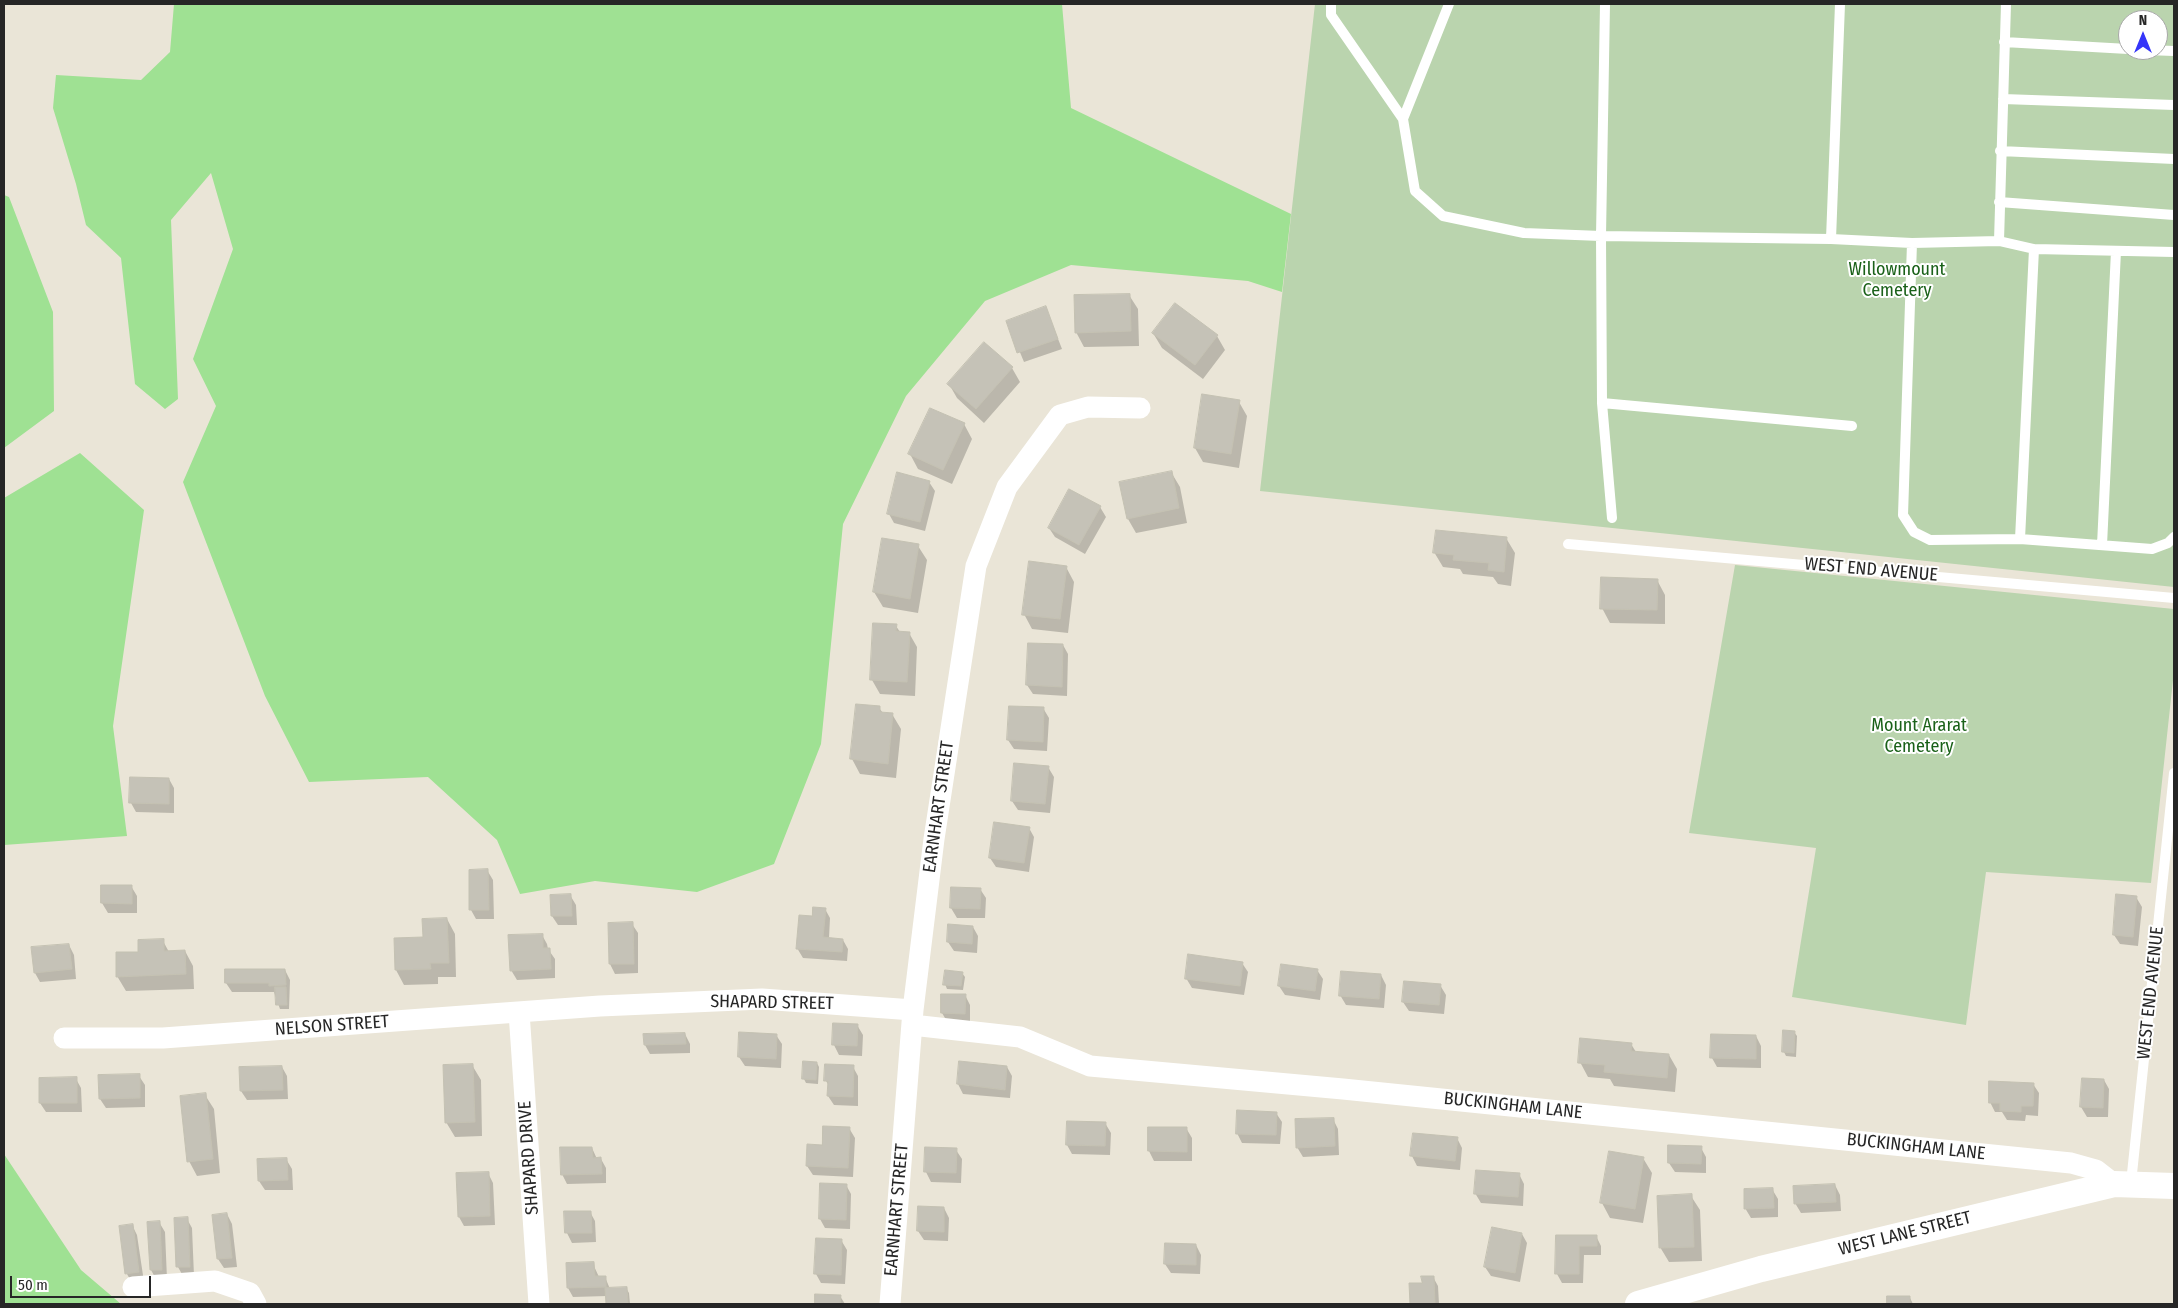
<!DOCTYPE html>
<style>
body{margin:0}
#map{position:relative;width:2178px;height:1308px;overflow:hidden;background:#eae5d7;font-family:"Fira Sans Condensed",sans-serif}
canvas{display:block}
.frame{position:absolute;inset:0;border:5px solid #262626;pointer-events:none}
.north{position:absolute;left:2118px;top:10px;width:50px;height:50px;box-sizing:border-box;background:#fff;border:1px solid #a8a8a8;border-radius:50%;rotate:0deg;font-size:14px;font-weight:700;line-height:20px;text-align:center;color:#262626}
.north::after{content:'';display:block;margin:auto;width:18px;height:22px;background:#3535f9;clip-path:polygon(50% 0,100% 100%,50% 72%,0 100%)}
.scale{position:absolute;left:10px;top:1276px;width:141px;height:22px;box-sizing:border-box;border:2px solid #262626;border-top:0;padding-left:6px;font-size:15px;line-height:18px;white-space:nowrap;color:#262626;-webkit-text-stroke:4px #fff;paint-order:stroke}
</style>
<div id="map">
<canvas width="2178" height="1308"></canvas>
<div class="frame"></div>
<div class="north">N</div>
<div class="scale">50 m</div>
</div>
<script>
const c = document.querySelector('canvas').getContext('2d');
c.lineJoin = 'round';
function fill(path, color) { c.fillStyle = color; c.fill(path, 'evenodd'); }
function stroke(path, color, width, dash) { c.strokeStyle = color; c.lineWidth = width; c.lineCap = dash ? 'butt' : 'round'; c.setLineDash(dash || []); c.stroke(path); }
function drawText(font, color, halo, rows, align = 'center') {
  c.font = font + ' "Fira Sans Condensed",sans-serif'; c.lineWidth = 4; c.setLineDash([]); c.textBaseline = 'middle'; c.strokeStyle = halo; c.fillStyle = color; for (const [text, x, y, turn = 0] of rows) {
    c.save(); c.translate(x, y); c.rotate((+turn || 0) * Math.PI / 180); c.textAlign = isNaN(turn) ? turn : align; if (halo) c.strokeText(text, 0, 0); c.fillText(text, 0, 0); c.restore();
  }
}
fill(new Path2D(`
 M 174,4 L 1062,4 L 1071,108 L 1291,214 L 1282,292 L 1248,281 L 1071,265 L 985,301 L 906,396 L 843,524 L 821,744 L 774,864 L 697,892 L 595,881 L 520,894 L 497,840 L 428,777 L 309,782 L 265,696 L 183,482 L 216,406 L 193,359 L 233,249 L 211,173 L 171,220 L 178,399 L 165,409 L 135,384 L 121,258 L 86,225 L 76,184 L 53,108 L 56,75 L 141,80 L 170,52 Z
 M 4,195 L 9,197 L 53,312 L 54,411 L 4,448 Z
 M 80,453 L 144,510 L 113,726 L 127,836 L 4,845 L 4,498 Z
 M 4,1154 L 81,1270 L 121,1304 L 4,1304 Z`), '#9fe193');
fill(new Path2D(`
 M 1315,4 L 2174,4 L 2174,587 L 1260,491 ZM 2128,20 L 2158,20 L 2158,50 L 2128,50 Z
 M 1735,565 L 2174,609 L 2174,671 L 2151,883 L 1986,872 L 1966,1025 L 1792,997 L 1816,848 L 1689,833 Z`), '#bad4ae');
fill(new Path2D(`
 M 1129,295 L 1138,309 L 1139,346 L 1084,347 L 1076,332 Z
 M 1046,308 L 1062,349 L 1024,362 L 1007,321 Z
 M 1153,333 L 1217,336 L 1225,350 L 1203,379 L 1162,348 Z
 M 1012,368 L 1020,382 L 984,423 L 957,398 L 949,384 Z
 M 1239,402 L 1247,416 L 1239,468 L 1203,462 L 1195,448 Z
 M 964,424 L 972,439 L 952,484 L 918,469 L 910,454 Z
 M 1171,472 L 1180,487 L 1187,523 L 1136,533 L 1128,519 Z
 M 929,482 L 935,491 L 925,531 L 894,523 L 889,514 Z
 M 1100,507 L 1106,517 L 1085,554 L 1055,537 L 1049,528 Z
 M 1506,538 L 1515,553 L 1511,586 L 1498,584 L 1493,577 L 1463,574 L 1460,569 L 1443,567 L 1434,552 Z
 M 918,546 L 927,560 L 918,613 L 883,607 L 874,592 Z
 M 1066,567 L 1074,582 L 1068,633 L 1032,629 L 1024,614 Z
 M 1657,580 L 1665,595 L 1665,624 L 1610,623 L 1602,608 Z
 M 896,626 L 900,632 L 909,633 L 917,647 L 915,696 L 880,694 L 872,680 Z
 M 1063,645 L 1068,654 L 1067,696 L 1033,694 L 1027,685 Z
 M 879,708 L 883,713 L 892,714 L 901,729 L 896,778 L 860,774 L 852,759 Z
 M 1043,708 L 1049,718 L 1047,751 L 1014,749 L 1008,740 Z
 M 1048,767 L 1054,777 L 1050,813 L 1018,810 L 1012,801 Z
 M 169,779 L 174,788 L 174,813 L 136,812 L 131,803 Z
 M 1029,828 L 1034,837 L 1029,872 L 996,867 L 990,858 Z
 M 487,870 L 493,880 L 494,919 L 476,919 L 471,910 Z
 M 102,886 L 131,886 L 137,896 L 137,913 L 108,913 L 102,903 Z
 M 952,888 L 980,889 L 986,898 L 985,918 L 957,918 L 951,908 Z
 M 570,895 L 576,905 L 577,925 L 558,925 L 552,916 Z
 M 2136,897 L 2142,907 L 2138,946 L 2120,944 L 2114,935 Z
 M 825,909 L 830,918 L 829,938 L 843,940 L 848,949 L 847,961 L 803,958 L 797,948 L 813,917 Z
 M 447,919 L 455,934 L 456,977 L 438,977 L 438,984 L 404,985 L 396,970 L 395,940 L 424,939 Z
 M 609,924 L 632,924 L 638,933 L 638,973 L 615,974 L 610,964 Z
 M 973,927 L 978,936 L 977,953 L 954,951 L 948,942 Z
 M 542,935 L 547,944 L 548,949 L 555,959 L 555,978 L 517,980 L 511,970 Z
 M 163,941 L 169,952 L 185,951 L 193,966 L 194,989 L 126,991 L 117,976 L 140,953 Z
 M 69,945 L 74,955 L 76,979 L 40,982 L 35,973 Z
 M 1242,963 L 1248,972 L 1244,995 L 1192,988 L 1186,978 Z
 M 285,970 L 290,980 L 289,1009 L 280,1009 L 274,992 L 232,992 L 226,983 Z
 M 1317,970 L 1323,979 L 1320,1000 L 1285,995 L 1279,986 Z
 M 962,973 L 965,977 L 963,990 L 947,989 L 945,984 Z
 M 1381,975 L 1386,985 L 1384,1008 L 1346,1005 L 1340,995 Z
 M 1440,985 L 1446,995 L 1444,1014 L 1409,1011 L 1403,1002 Z
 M 943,995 L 965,995 L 970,1005 L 970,1023 L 948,1023 L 942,1013 Z
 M 835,1024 L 857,1025 L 863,1035 L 862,1056 L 839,1055 L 834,1045 Z
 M 1794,1032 L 1797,1036 L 1796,1057 L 1786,1056 L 1784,1052 Z
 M 685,1034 L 690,1044 L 690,1053 L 650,1054 L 645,1045 Z
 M 776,1035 L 782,1044 L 781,1068 L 745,1066 L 739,1057 Z
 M 1756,1036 L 1761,1046 L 1761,1068 L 1717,1067 L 1712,1058 Z
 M 1631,1044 L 1636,1052 L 1669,1055 L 1677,1069 L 1675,1092 L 1614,1086 L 1610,1079 L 1588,1077 L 1580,1062 Z
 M 960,1062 L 1007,1067 L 1012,1076 L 1010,1098 L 963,1094 L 958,1084 Z
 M 817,1063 L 819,1067 L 818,1084 L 806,1083 L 804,1079 Z
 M 472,1065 L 481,1080 L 482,1136 L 455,1137 L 446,1122 Z
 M 282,1067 L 287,1076 L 288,1099 L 247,1100 L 241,1091 L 241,1068 Z
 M 853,1067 L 858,1076 L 858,1106 L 834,1105 L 828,1096 L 829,1086 L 826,1081 Z
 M 139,1076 L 145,1085 L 145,1107 L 106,1108 L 100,1099 Z
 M 76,1079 L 81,1088 L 82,1112 L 46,1112 L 40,1103 Z
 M 2083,1079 L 2104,1080 L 2109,1089 L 2108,1117 L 2087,1117 L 2081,1107 Z
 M 2033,1084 L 2039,1093 L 2038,1116 L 2026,1115 L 2025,1121 L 2007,1120 L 2002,1112 L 1995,1112 L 1990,1102 Z
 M 205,1095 L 214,1109 L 220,1173 L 197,1176 L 189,1161 Z
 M 1276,1113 L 1282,1122 L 1280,1144 L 1242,1143 L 1237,1133 Z
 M 1333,1119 L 1338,1129 L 1339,1155 L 1303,1157 L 1297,1147 Z
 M 1105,1123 L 1111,1133 L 1110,1155 L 1072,1154 L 1067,1145 Z
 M 849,1128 L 855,1138 L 853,1177 L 813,1175 L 807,1166 L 823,1146 Z
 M 1149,1128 L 1186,1128 L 1192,1138 L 1192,1161 L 1154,1161 L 1149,1151 Z
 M 1414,1134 L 1457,1138 L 1462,1148 L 1460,1170 L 1417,1166 L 1412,1156 Z
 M 592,1148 L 597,1159 L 601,1159 L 606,1168 L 606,1183 L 567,1184 L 562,1174 Z
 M 1701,1148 L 1706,1157 L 1706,1173 L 1675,1172 L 1669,1163 Z
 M 926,1149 L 956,1150 L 962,1159 L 961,1183 L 931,1182 L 926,1172 Z
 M 1643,1158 L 1652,1173 L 1643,1223 L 1610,1218 L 1602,1203 Z
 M 286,1159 L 292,1169 L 293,1190 L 265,1190 L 259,1181 Z
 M 488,1173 L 493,1183 L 495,1225 L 464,1226 L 459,1217 Z
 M 1519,1174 L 1524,1184 L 1523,1206 L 1481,1203 L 1475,1193 Z
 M 846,1185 L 851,1194 L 850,1229 L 825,1228 L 820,1219 Z
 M 1835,1185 L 1840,1195 L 1841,1211 L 1801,1213 L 1795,1203 Z
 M 1772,1189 L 1778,1199 L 1778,1217 L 1751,1218 L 1745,1208 Z
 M 1691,1196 L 1700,1210 L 1702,1261 L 1669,1262 L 1660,1247 Z
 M 944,1208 L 949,1218 L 948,1241 L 924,1240 L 918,1231 Z
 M 590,1212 L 595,1221 L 596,1242 L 572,1243 L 567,1233 L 566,1213 Z
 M 227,1214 L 232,1224 L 237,1267 L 224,1268 L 218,1259 Z
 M 175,1219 L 187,1219 L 192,1228 L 194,1276 L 183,1276 L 178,1267 Z
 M 159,1222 L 165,1232 L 167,1279 L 156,1279 L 151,1270 Z
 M 132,1225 L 137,1235 L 144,1282 L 132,1283 L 127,1274 L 121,1227 Z
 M 1522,1234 L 1527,1243 L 1520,1282 L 1491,1276 L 1485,1267 Z
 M 1557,1236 L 1596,1236 L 1601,1246 L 1601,1255 L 1584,1255 L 1583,1283 L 1562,1283 L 1557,1274 Z
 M 841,1240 L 847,1250 L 845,1284 L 821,1283 L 816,1274 Z
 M 1196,1245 L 1201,1255 L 1200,1274 L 1171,1273 L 1165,1264 Z
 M 593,1264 L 599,1277 L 605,1277 L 610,1289 L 626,1288 L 629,1293 L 630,1304 L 607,1304 L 607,1296 L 573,1297 L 568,1288 Z
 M 1433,1277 L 1438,1286 L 1439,1304 L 1411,1304 L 1411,1285 L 1423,1284 Z
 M 816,1295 L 840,1296 L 845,1304 L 816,1304 Z
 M 1889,1297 L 1910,1298 L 1913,1304 L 1888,1304 Z`), '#0003');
const building = new Path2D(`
 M 1130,294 L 1131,331 L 1075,333 L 1074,295 Z
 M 1175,303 L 1218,335 L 1195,365 L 1152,333 Z
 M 1046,306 L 1058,339 L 1017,353 L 1006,321 Z
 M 984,342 L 1013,367 L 976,409 L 947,384 Z
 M 1202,394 L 1240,400 L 1231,454 L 1194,448 Z
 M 930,408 L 965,423 L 943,470 L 908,454 Z
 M 1172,471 L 1179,508 L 1127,519 L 1119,482 Z
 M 897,472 L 930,481 L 920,522 L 887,514 Z
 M 1069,489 L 1101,506 L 1079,545 L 1048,528 Z
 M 1436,530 L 1507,537 L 1504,572 L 1488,570 L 1489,563 L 1453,560 L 1454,555 L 1433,553 Z
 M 882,538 L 919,544 L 910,599 L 873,592 Z
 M 1029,561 L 1067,566 L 1060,619 L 1022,615 Z
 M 1601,577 L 1658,579 L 1657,610 L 1600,609 Z
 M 873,623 L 897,624 L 896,631 L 910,632 L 907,682 L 870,680 Z
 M 1028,643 L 1063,644 L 1062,687 L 1026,685 Z
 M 856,704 L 880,706 L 880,712 L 893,713 L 888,764 L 850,759 Z
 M 1009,706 L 1044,707 L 1043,742 L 1007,740 Z
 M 1014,763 L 1049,766 L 1045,804 L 1011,801 Z
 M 130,777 L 169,778 L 169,804 L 129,803 Z
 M 994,822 L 1030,827 L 1024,863 L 989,858 Z
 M 488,869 L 489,910 L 469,910 L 469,870 Z
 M 101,885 L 132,885 L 132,904 L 101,903 Z
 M 951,887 L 981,888 L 980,909 L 950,908 Z
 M 571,894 L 572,916 L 551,916 L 550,895 Z
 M 2116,894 L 2137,896 L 2133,937 L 2113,935 Z
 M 813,907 L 826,908 L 823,937 L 843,939 L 842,952 L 796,949 L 799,915 L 812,916 Z
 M 447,918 L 449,963 L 430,963 L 431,969 L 395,970 L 394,938 L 423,937 L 422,919 Z
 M 633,922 L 634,964 L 609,964 L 608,923 Z
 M 948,924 L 973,926 L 972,944 L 947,942 Z
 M 543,934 L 543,948 L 550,948 L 551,969 L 510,971 L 508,935 Z
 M 164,939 L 164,951 L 185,950 L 186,974 L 116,977 L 116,952 L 138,952 L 138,940 Z
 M 69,944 L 72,969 L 34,973 L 31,947 Z
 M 1188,954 L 1243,962 L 1240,986 L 1185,979 Z
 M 1281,964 L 1318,969 L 1315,991 L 1278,986 Z
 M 225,969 L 285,969 L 286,985 L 269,986 L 269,983 L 225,983 Z
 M 945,970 L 963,972 L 961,986 L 943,985 Z
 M 1341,971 L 1381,974 L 1379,999 L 1339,996 Z
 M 1404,981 L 1441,984 L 1439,1005 L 1402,1002 Z
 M 275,987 L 286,987 L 287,1005 L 276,1005 Z
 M 941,994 L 966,994 L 965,1014 L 941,1013 Z
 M 833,1023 L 858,1024 L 857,1046 L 832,1045 Z
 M 1783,1030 L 1795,1031 L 1794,1053 L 1782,1052 Z
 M 739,1032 L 777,1034 L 776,1059 L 738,1057 Z
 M 685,1033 L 686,1044 L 644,1045 L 643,1034 Z
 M 1711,1034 L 1756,1035 L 1756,1059 L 1710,1058 Z
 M 1580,1038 L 1632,1043 L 1631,1051 L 1669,1054 L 1667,1078 L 1604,1072 L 1605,1065 L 1578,1063 Z
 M 803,1061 L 817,1062 L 816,1080 L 802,1079 Z
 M 959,1061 L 1007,1066 L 1005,1090 L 957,1084 Z
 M 473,1064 L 475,1122 L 445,1123 L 443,1065 Z
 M 825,1064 L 854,1065 L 853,1097 L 827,1096 L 828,1081 L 824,1081 Z
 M 282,1066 L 283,1090 L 240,1091 L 239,1067 Z
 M 140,1074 L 140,1098 L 99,1099 L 98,1075 Z
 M 77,1077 L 77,1103 L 39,1103 L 39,1078 Z
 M 2082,1078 L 2104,1079 L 2103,1108 L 2080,1107 Z
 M 1989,1081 L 2034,1083 L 2033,1106 L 2021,1106 L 2021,1112 L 2000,1111 L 2000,1103 L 1989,1103 Z
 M 206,1093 L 213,1159 L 187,1162 L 180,1096 Z
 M 1237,1110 L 1277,1112 L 1276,1135 L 1236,1134 Z
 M 1334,1118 L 1335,1146 L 1296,1148 L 1295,1119 Z
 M 1067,1121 L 1106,1122 L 1105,1146 L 1066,1145 Z
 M 823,1126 L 850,1127 L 848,1168 L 806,1166 L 807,1144 L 822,1145 Z
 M 1148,1127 L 1187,1127 L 1187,1152 L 1148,1151 Z
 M 1413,1133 L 1458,1137 L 1455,1161 L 1410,1156 Z
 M 1668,1145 L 1702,1146 L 1701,1164 L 1668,1163 Z
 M 560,1147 L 592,1147 L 593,1158 L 601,1157 L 602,1174 L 561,1175 Z
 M 925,1147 L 957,1148 L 956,1173 L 924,1172 Z
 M 1609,1151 L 1644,1157 L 1635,1209 L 1600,1203 Z
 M 287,1158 L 288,1180 L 258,1181 L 257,1159 Z
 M 1476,1170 L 1520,1173 L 1518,1197 L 1474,1194 Z
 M 489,1172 L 490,1216 L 458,1217 L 456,1173 Z
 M 820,1183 L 847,1184 L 846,1220 L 819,1219 Z
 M 1835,1184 L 1836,1202 L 1794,1204 L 1793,1186 Z
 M 1773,1188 L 1774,1208 L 1744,1209 L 1744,1189 Z
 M 1692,1194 L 1694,1247 L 1659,1248 L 1657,1196 Z
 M 918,1206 L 944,1207 L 944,1232 L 917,1231 Z
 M 564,1211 L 591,1211 L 592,1233 L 565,1233 Z
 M 227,1213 L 232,1258 L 217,1259 L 212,1215 Z
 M 188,1217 L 190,1267 L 176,1267 L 174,1218 Z
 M 160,1221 L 162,1270 L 150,1270 L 147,1222 Z
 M 133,1224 L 139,1272 L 125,1274 L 119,1226 Z
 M 1492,1227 L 1522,1233 L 1515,1273 L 1484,1267 Z
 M 1556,1235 L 1597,1235 L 1597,1246 L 1579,1246 L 1579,1274 L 1555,1274 Z
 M 816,1238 L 842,1239 L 841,1275 L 814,1274 Z
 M 1165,1243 L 1196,1244 L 1196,1265 L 1164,1264 Z
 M 594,1262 L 595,1276 L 606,1276 L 606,1287 L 567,1288 L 566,1263 Z
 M 1421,1276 L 1434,1276 L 1435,1304 L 1410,1304 L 1409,1283 L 1422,1283 Z
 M 627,1287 L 628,1304 L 606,1304 L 605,1288 Z
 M 815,1294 L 841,1295 L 840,1304 L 815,1304 Z
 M 1887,1296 L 1910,1296 L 1910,1304 L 1887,1304 Z`);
fill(building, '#c5c2b7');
stroke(building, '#c4c1b2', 1);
stroke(new Path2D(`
 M 1331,4 L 1331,15 L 1403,119
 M 1449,4 L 1403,119 L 1415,191 L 1443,216 L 1524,233 L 1601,236 L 1831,239 L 1912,243 L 1999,241 L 2034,249 L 2174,252
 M 1605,4 L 1601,236 L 1602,403 L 1612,518
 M 2004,42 L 2128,49
 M 2147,50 L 2174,51
 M 2003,99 L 2174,105
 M 2000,151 L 2174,159
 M 1999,202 L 2174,215
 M 1831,239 L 1840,4
 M 1999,241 L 2006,4
 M 1912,243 L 1903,515 L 1914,532 L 1930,540 L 2020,539 L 2152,549 L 2168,543 L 2174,537
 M 1602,403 L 1852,426
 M 2020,539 L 2034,249
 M 1568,544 L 2174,598
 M 2102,545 L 2116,251
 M 2131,1183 L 2174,773`), '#fff', 10);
stroke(new Path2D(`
 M 519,1012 L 539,1304
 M 912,1025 L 1020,1037 L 1090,1066 L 1343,1089 L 2071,1163 L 2096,1170 L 2114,1184
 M 64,1038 L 163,1038 L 600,1006 L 762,999 L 913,1010
 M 133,1287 L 215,1281 L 250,1293 L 256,1304
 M 890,1304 L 913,1010 L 934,839 L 976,566 L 1007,487 L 1060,415 L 1088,407 L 1140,408`), '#fff', 21);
stroke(new Path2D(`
 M 1638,1304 L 1761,1269 L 2114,1184 L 2174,1186`), '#fff', 26);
drawText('18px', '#1a6119', '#fff', [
 ["Willowmount",1897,270],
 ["Cemetery",1897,291],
 ["Mount Ararat",1919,726],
 ["Cemetery",1919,747]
]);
drawText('18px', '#262626', '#fff', [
 ["WEST END AVENUE",1871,570,5],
 ["EARNHART STREET",939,807,-82],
 ["WEST END AVENUE",2151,993,-84],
 ["SHAPARD STREET",772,1003,1],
 ["NELSON STREET",332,1026,-4],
 ["BUCKINGHAM LANE",1513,1106,6],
 ["BUCKINGHAM LANE",1916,1147,6],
 ["SHAPARD DRIVE",529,1158,-94],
 ["EARNHART STREET",897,1210,-85],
 ["WEST LANE STREET",1905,1234,-14]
]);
</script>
